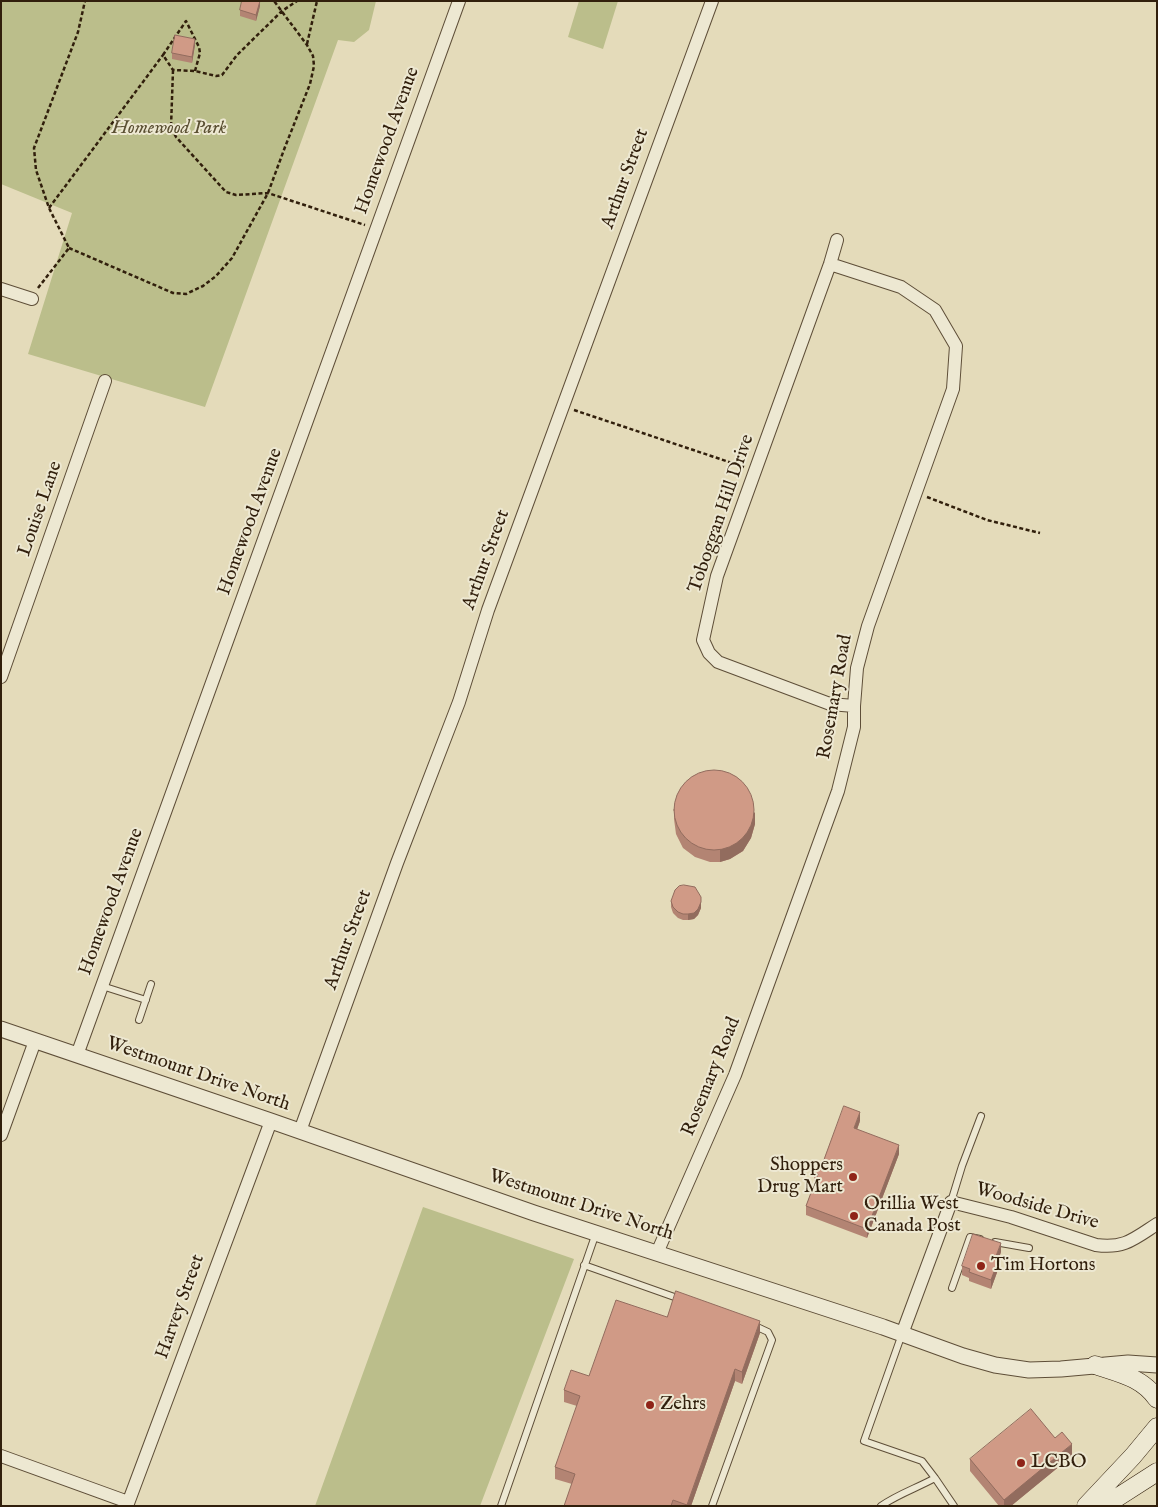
<!DOCTYPE html>
<style>
body{margin:0}
#map{position:relative;width:1158px;height:1507px;overflow:hidden;background:#e4dbba;font-family:"IM FELL English",serif}
canvas{display:block}
.frame{position:absolute;inset:0;border:2px solid #311f0c;pointer-events:none}
</style>
<div id="map">
<canvas width="1158" height="1507"></canvas>
<div class="frame"></div>
</div>
<script>
const c = document.querySelector('canvas').getContext('2d');
c.lineJoin = 'round';
function fill(path, color) { c.fillStyle = color; c.fill(path, 'evenodd'); }
function stroke(path, color, width, dash) { c.strokeStyle = color; c.lineWidth = width; c.lineCap = dash ? 'butt' : 'round'; c.setLineDash(dash || []); c.stroke(path); }
function drawText(font, color, halo, rows, align = 'center') {
  c.font = font + ' "IM FELL English",serif'; c.lineWidth = 4; c.setLineDash([]); c.textBaseline = 'middle'; c.strokeStyle = halo; c.fillStyle = color; for (const [text, x, y, turn = 0] of rows) {
    c.save(); c.translate(x, y); c.rotate((+turn || 0) * Math.PI / 180); c.textAlign = isNaN(turn) ? turn : align; if (halo) c.strokeText(text, 0, 0); c.fillText(text, 0, 0); c.restore();
  }
}
fill(new Path2D(`
 M 1,1 L 376,1 L 369,30 L 354,42 L 338,40 L 205,407 L 28,354 L 72,213 L 1,184 Z
 M 579,1 L 618,1 L 603,49 L 568,37 Z
 M 423,1207 L 574,1259 L 480,1506 L 315,1506 Z`), '#bbbe8b');
const service = new Path2D(`
 M 102,986 L 146,1000
 M 139,1020 L 151,984
 M 951,1202 L 962,1166 L 981,1116
 M 995,1242 L 1029,1248
 M 584,1265 L 680,1299
 M 952,1288 L 970,1237 L 980,1239
 M 902,1334 L 864,1441 L 922,1461 L 935,1478 L 954,1506
 M 501,1506 L 596,1233
 M 712,1506 L 772,1340 L 768,1332 L 753,1325
 M 881,1506 C 898,1494 917,1488 935,1478`);
const minor = new Path2D(`
 M 837,240 L 830,264 L 717,576 L 703,640 L 709,653 L 718,662 L 830,704 L 854,706
 M 1,289 L 32,299
 M 1,677 L 105,381
 M 77,1055 L 459,1
 M 300,1131 L 397,863 L 459,702 L 488,610 L 712,1
 M 1,1135 L 35,1041
 M 657,1253 L 735,1075 L 838,791 L 854,727 L 854,706 L 857,668 L 868,626 L 953,389 L 956,346 L 935,310 L 901,287 L 830,264
 M 902,1334 L 951,1202 L 1011,1217 L 1096,1245 C 1124,1249 1134,1239 1157,1224
 M 1,1456 L 128,1502
 M 127,1506 L 271,1121`);
const tertiary = new Path2D(`
 M 1,1029 L 271,1121 L 534,1213 L 883,1327 L 963,1356 L 995,1365 L 1029,1370 L 1061,1369 L 1128,1363 L 1157,1365`);
const secondary = new Path2D(`
 M 1095,1365 C 1118,1373 1142,1377 1157,1399
 M 1086,1506 L 1133,1456 L 1157,1427
 M 1104,1506 L 1157,1472`);
stroke(service, '#5e4e38', 8);
stroke(minor, '#5e4e38', 14);
stroke(tertiary, '#5e4e38', 17);
stroke(secondary, '#311f0c', 19);
stroke(new Path2D(`
 M 307,44 L 317,1
 M 173,70 L 171,127 L 176,137 L 226,192 L 236,195 L 268,193 L 365,225
 M 195,71 L 200,53 L 199,47 L 186,21 L 163,55 L 173,70 L 195,71 L 216,76 L 222,75 L 237,55 L 282,11 L 297,1
 M 49,208 L 163,55
 M 69,248 L 173,293 L 186,294 L 203,286 L 216,276 L 232,258 L 268,193 L 285,147 L 310,84 L 314,66 L 313,56 L 307,45 L 274,1
 M 38,288 L 69,248 L 49,208 L 36,170 L 34,148 L 78,32 L 85,1
 M 574,410 L 744,467
 M 927,497 L 987,520 L 1040,533`), '#311f0c', 2.5, [4, 2.5]);
stroke(service, '#ede8d2', 6);
stroke(minor, '#ede8d2', 12);
stroke(tertiary, '#ede8d2', 15);
stroke(secondary, '#ede8d2', 18);
fill(new Path2D(`
 M 260,1 L 260,6 L 256,21 L 240,16 L 240,10 Z
 M 195,45 L 192,63 L 172,59 L 172,53 Z
 M 674,807 L 755,824 L 751,838 L 743,851 L 730,859 L 720,862 L 710,862 L 695,857 L 683,848 L 676,834 L 674,819 Z
 M 701,897 L 701,908 L 698,915 L 694,919 L 688,920 L 683,920 L 678,918 L 673,913 L 671,907 L 671,901 Z
 M 860,1121 L 857,1130 L 899,1154 L 867,1238 L 806,1215 L 806,1206 L 815,1182 L 814,1182 L 814,1173 Z
 M 1001,1252 L 999,1258 L 999,1267 L 991,1289 L 969,1281 L 969,1278 L 962,1275 L 962,1266 Z
 M 667,1317 L 760,1333 L 742,1384 L 735,1381 L 691,1506 L 564,1506 L 572,1484 L 555,1479 L 555,1467 L 577,1406 L 564,1402 L 564,1390 L 589,1376 Z
 M 1055,1438 L 1072,1456 L 1011,1506 L 999,1506 L 970,1471 L 970,1459 Z`), '#b38473');
fill(new Path2D(`
 M 260,1 L 260,6 L 256,21 L 256,15 Z
 M 195,39 L 195,45 L 192,63 L 192,57 Z
 M 755,812 L 755,824 L 751,838 L 743,851 L 730,859 L 720,862 L 720,850 Z
 M 701,902 L 701,908 L 698,915 L 694,919 L 688,920 L 688,914 Z
 M 860,1112 L 860,1121 L 854,1137 L 854,1128 Z
 M 899,1145 L 899,1154 L 867,1238 L 867,1229 Z
 M 1001,1243 L 1001,1252 L 996,1265 L 996,1256 Z
 M 999,1258 L 999,1267 L 991,1289 L 991,1280 Z
 M 760,1321 L 760,1333 L 742,1384 L 742,1372 Z
 M 735,1369 L 735,1381 L 691,1506 L 687,1506 Z
 M 1072,1444 L 1072,1456 L 1011,1506 L 1004,1506 L 1004,1500 Z`), '#926c5e');
const building = new Path2D(`
 M 242,1 L 260,1 L 256,15 L 240,10 Z
 M 175,35 L 195,39 L 192,57 L 172,53 Z
 M674 810a40 40 0 1 1 80 0a40 40 0 1 1-80 0Z
 M 684,885 L 695,887 L 701,897 L 701,902 L 698,909 L 694,913 L 688,914 L 683,914 L 678,912 L 673,907 L 671,901 L 675,890 L 679,886 Z
 M 844,1106 L 860,1112 L 854,1128 L 899,1145 L 867,1229 L 806,1206 L 818,1174 L 814,1173 L 818,1163 L 822,1164 Z
 M 973,1234 L 1001,1243 L 996,1256 L 999,1258 L 991,1280 L 969,1272 L 970,1269 L 962,1266 Z
 M 676,1291 L 760,1321 L 742,1372 L 735,1369 L 687,1505 L 673,1500 L 671,1506 L 564,1506 L 575,1474 L 555,1467 L 580,1396 L 564,1390 L 571,1370 L 589,1376 L 616,1300 L 667,1317 Z
 M 1031,1409 L 1055,1438 L 1062,1432 L 1072,1444 L 1004,1500 L 970,1459 Z`);
fill(building, '#d09a86');
stroke(building, '#926c5e', 1);
for (const [x, y, r, color] of [
 [853,1177,5,"#8f2418"],
 [854,1216,5,"#8f2418"],
 [981,1266,5,"#8f2418"],
 [650,1405,5,"#8f2418"],
 [1021,1463,5,"#8f2418"]
]) { const dot = new Path2D(); dot.arc(x, y, r, 0, 2 * Math.PI); c.fillStyle = color; c.fill(dot); stroke(dot, '#ede8d2', 2); }
drawText('italic 19px', '#5a4f32', '#ede8d2', [
 ["Homewood Park",169,129]
]);
drawText('19px', '#311f0c', '#ede8d2', [
 ["Homewood Avenue",388,141,-70],
 ["Arthur Street",626,179,-70],
 ["Louise Lane",41,509,-71],
 ["Toboggan Hill Drive",722,514,-71],
 ["Homewood Avenue",251,522,-70],
 ["Arthur Street",487,560,-70],
 ["Rosemary Road",836,697,-80],
 ["Homewood Avenue",112,902,-70],
 ["Arthur Street",349,940,-70],
 ["Westmount Drive North",198,1075,19],
 ["Rosemary Road",712,1077,-68],
 ["Westmount Drive North",581,1206,18],
 ["Woodside Drive",1037,1207,16],
 ["Harvey Street",181,1307,-70]
]);
drawText('19px', '#311f0c', '#ede8d2', [
 ["Shoppers",843,1166,"right"],
 ["Drug Mart",843,1188,"right"],
 ["Orillia West",864,1205],
 ["Canada Post",864,1227],
 ["Tim Hortons",991,1266],
 ["Zehrs",660,1405],
 ["LCBO",1031,1463]
], 'left');
</script>
